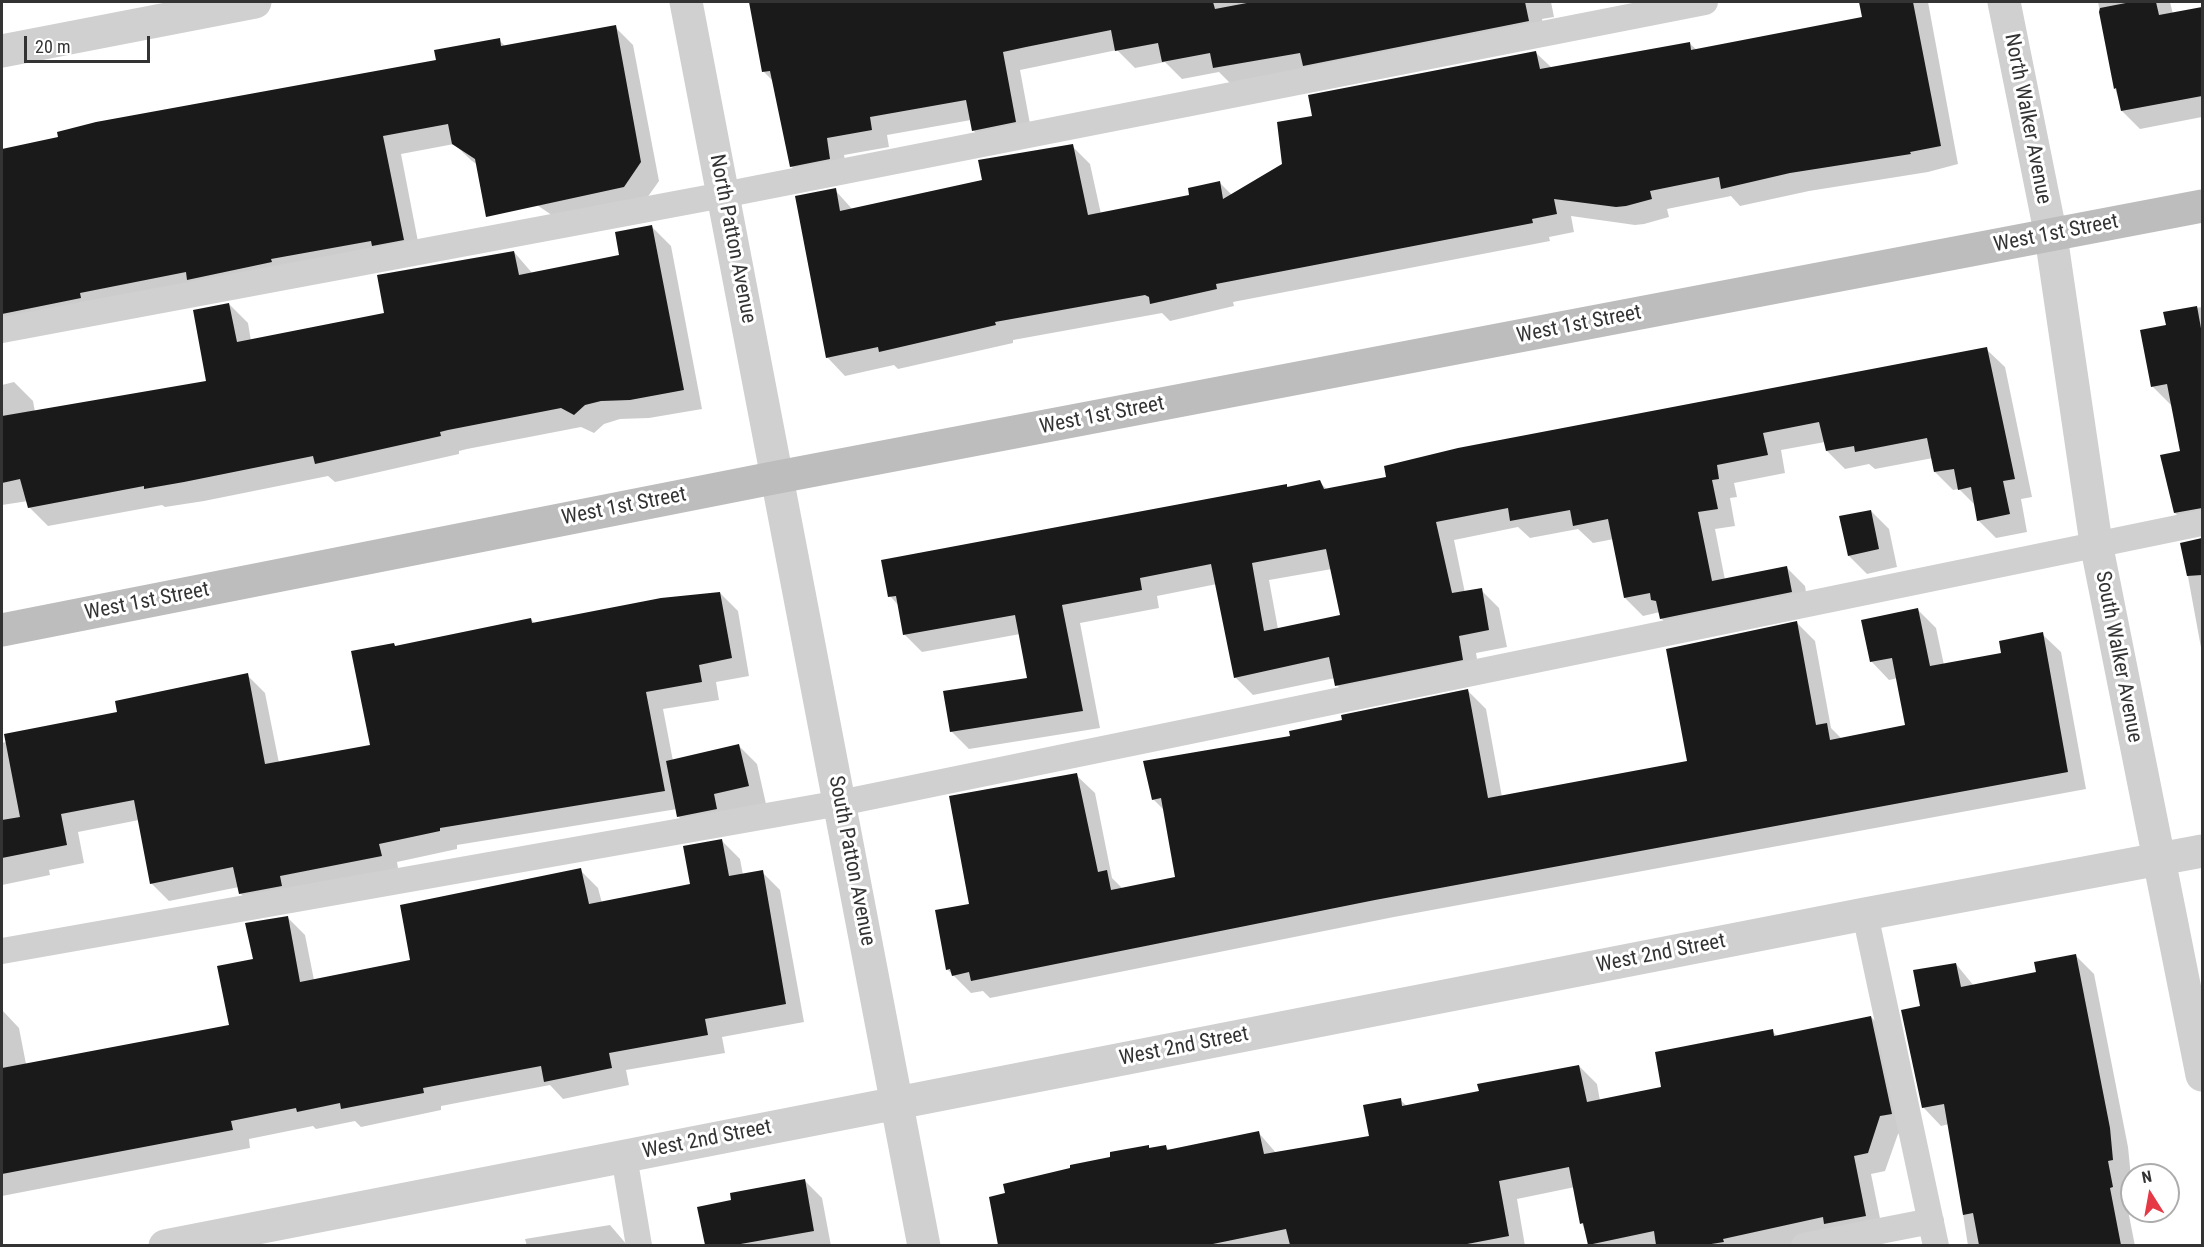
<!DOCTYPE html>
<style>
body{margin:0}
#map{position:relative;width:2204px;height:1247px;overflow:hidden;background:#fff;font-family:"Roboto Condensed",sans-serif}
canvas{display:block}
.frame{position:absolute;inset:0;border:3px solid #333;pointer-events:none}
.north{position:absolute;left:2120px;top:1163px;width:60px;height:60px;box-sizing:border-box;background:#fff;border:2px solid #adadad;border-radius:50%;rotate:349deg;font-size:16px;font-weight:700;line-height:24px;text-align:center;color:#333}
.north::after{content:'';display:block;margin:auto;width:21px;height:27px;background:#e63946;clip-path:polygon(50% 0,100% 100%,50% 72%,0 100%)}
.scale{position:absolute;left:24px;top:36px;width:126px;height:27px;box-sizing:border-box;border:3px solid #333;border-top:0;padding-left:8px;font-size:18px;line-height:21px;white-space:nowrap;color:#333;-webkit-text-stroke:4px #fff;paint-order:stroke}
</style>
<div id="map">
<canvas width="2204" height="1247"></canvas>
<div class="frame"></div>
<div class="north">N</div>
<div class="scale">20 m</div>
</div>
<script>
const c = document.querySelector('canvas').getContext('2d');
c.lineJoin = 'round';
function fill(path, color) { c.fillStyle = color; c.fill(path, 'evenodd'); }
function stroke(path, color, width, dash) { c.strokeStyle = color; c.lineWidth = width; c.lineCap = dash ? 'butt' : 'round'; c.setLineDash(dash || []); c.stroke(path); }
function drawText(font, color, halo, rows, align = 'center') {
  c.font = font + ' "Roboto Condensed",sans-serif'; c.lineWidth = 6; c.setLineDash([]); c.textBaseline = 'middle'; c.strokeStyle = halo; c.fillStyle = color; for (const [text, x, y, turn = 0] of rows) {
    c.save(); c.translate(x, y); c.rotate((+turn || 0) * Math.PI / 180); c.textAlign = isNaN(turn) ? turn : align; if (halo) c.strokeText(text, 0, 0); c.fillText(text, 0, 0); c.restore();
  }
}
fill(new Path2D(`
 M 757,2 L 1551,2 L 1554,17 L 1542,19 L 1547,39 L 1232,85 L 1219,72 L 1182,79 L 1165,62 L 1135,68 L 1117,50 L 1020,70 L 1033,140 L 991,148 L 973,130 L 971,120 L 887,135 L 889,147 L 844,155 L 848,176 L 809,184 L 791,166 L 774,82 L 764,72 Z
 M 1861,2 L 1928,2 L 1958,164 L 1928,172 L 1809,191 L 1740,206 L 1731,196 L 1667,209 L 1669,217 L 1644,224 L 1635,225 L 1571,216 L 1574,232 L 1549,237 L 1550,241 L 1233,302 L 1234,306 L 1170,321 L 1162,313 L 1013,340 L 1013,343 L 898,369 L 894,365 L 845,376 L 827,357 L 835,190 L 853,210 L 984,182 L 1072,146 L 1090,164 L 1101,214 L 1191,196 L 1220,183 L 1232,195 L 1283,164 L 1314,117 L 1535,52 L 1552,68 L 1689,43 L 1697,50 L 1864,18 Z
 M 2090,2 L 2170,2 L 2173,14 L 2202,9 L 2202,117 L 2140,129 L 2122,111 L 2115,88 L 2098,2 Z
 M 615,27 L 633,45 L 659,181 L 642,205 L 562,222 L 472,161 L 454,144 L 401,154 L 421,257 L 2,331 L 2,150 L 438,61 L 499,40 L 506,47 Z
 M 652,227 L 671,246 L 702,409 L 649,418 L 620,419 L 604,424 L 594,433 L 581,427 L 467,449 L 459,451 L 459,454 L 335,482 L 328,476 L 204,501 L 165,507 L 162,505 L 48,526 L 29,507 L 28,501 L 2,505 L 2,385 L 14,382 L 33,401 L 35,412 L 208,383 L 229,304 L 248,323 L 251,341 L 386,314 L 514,252 L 533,274 L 621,257 Z
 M 2202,307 L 2202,531 L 2195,532 L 2175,513 L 2182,452 L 2172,406 L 2153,387 L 2167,326 L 2165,313 Z
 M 1986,349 L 2005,367 L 2032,497 L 2021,499 L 2027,532 L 1996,538 L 1978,520 L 1975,505 L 1959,489 L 1953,490 L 1935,472 L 1933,458 L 1875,469 L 1869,464 L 1845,469 L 1827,451 L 1825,442 L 1781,450 L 1785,473 L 1734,483 L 1737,497 L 1730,498 L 1735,526 L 1715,529 L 1725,580 L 1787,568 L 1805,586 L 1809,610 L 1679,636 L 1661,618 L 1660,612 L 1643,616 L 1625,598 L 1614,539 L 1593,543 L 1578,529 L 1530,538 L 1518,527 L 1454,540 L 1465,593 L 1481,590 L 1499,608 L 1507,647 L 1476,653 L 1480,677 L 1355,703 L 1337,685 L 1335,678 L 1253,695 L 1235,677 L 1217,584 L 1157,596 L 1159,608 L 1080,623 L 1100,728 L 969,749 L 951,731 L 1029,679 L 1020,634 L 922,652 L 904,634 L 899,606 L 890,596 L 1286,485 L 1289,488 L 1319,482 L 1328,490 ZM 1332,569 L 1342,616 L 1278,629 L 1269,580 Z
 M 1871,511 L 1889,529 L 1897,567 L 1867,574 L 1849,556 Z
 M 2202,538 L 2202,653 L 2182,544 Z
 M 720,593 L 738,611 L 749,676 L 716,682 L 719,700 L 663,709 L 673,761 L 739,746 L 757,764 L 766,804 L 696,834 L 678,816 L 677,809 L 457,845 L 457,849 L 397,862 L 399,874 L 258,911 L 240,893 L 239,887 L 169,901 L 151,883 L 139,820 L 78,832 L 84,863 L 49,870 L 50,875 L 2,885 L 2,743 L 119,713 L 247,675 L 265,693 L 279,763 L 372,746 L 394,645 L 396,647 L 531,619 L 535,624 Z
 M 1918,610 L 1936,628 L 1944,665 L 2003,655 L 2042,634 L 2061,652 L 2086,789 L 1394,917 L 990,998 L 983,991 L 971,993 L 947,969 L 970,905 L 1076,775 L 1095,793 L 1112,878 L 1123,889 L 1177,879 L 1165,811 L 1153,799 L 1291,737 L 1468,691 L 1486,709 L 1502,797 L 1689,762 L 1797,623 L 1815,641 L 1831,728 L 1842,739 L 1907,727 L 1898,678 L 1889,680 L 1871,661 Z
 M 722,841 L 740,859 L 743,875 L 762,872 L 780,890 L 804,1022 L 722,1037 L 725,1053 L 626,1070 L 629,1085 L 563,1099 L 550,1085 L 441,1106 L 441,1110 L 361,1127 L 355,1121 L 316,1129 L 313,1126 L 249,1139 L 250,1148 L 2,1196 L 2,1010 L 19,1028 L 26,1064 L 231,1026 L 254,961 L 287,917 L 305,935 L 314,980 L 412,961 L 580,870 L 598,888 L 602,903 L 692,886 Z
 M 2076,956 L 2094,974 L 2128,1147 L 2131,1177 L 2125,1178 L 2130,1205 L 2127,1205 L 2135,1246 L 1968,1246 L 1949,1124 L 1941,1126 L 1923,1107 L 1922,1007 L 1956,964 L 1974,986 L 2037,974 Z
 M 1871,1017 L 1889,1035 L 1910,1132 L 1898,1134 L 1885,1171 L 1871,1174 L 1883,1233 L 1838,1236 L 1791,1246 L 1590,1246 L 1582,1223 L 1575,1187 L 1517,1199 L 1525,1246 L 999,1246 L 991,1198 L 1148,1146 L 1151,1149 L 1166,1147 L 1170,1151 L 1258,1132 L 1277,1154 L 1371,1137 L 1400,1100 L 1407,1106 L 1480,1092 L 1579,1066 L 1597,1084 L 1600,1101 L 1663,1089 L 1772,1031 L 1778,1037 Z
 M 804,1180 L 822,1198 L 831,1246 L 706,1246 L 699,1208 L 733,1201 Z
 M 610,1225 L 628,1246 L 527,1246 L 525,1239 Z`), '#0003');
fill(new Path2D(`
 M 749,2 L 1213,2 L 1215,9 L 1252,2 L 1525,2 L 1529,21 L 1303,66 L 1300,53 L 1213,68 L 1210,53 L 1162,62 L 1158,43 L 1115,51 L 1111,30 L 1026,47 L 1003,52 L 1016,122 L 972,131 L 966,100 L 870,117 L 872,130 L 827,138 L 830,159 L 790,167 L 770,71 L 762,72 Z
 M 1859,2 L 1913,2 L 1941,146 L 1910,152 L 1911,154 L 1790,173 L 1721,189 L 1719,177 L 1650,191 L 1652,199 L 1626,206 L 1616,207 L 1554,199 L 1557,214 L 1532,219 L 1533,223 L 1216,284 L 1217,289 L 1150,304 L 1149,297 L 1145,295 L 995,322 L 996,325 L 879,352 L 878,347 L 826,358 L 795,196 L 836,188 L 840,211 L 982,180 L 978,160 L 1073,144 L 1088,215 L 1189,195 L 1188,188 L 1220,181 L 1223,199 L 1282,164 L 1277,122 L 1312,116 L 1308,95 L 1536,51 L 1540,69 L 1690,42 L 1691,50 L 1862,17 Z
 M 2131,2 L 2156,2 L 2159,15 L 2202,7 L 2202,96 L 2121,111 L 2116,88 L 2114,89 L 2099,12 L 2100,8 Z
 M 616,25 L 641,162 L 624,187 L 486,217 L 475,159 L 452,144 L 448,124 L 383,136 L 404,240 L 372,246 L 371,241 L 271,259 L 272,262 L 187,280 L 186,272 L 80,293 L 81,298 L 2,314 L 2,149 L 58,137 L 57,132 L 96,122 L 436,60 L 434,50 L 500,38 L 501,46 Z
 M 652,225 L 684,390 L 630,400 L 601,401 L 585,405 L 574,415 L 561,408 L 448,430 L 440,432 L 441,436 L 315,464 L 313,456 L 184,482 L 144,489 L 144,486 L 28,508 L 20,479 L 2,483 L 2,416 L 206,381 L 193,310 L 229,303 L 237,342 L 384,313 L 377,275 L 514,251 L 519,275 L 619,255 L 615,232 Z
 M 2197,306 L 2202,334 L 2202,508 L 2174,513 L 2160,455 L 2180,451 L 2167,384 L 2151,387 L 2140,330 L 2166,325 L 2163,312 Z
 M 1987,347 L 2015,479 L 2003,481 L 2010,514 L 1977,521 L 1971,487 L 1958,490 L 1954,469 L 1934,472 L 1927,438 L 1855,452 L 1854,446 L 1826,451 L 1819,422 L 1763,433 L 1768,455 L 1717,465 L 1719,479 L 1712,480 L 1718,509 L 1698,512 L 1712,581 L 1787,566 L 1792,592 L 1660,619 L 1656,601 L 1651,600 L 1650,593 L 1624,598 L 1608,519 L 1573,526 L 1570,510 L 1510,521 L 1508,508 L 1436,522 L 1452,593 L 1482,588 L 1489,630 L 1459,636 L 1463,660 L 1335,686 L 1329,657 L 1234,678 L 1211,564 L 1140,578 L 1142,590 L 1062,605 L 1083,711 L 950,732 L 943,691 L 1027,678 L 1015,615 L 903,635 L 896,596 L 888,597 L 881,560 L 1287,484 L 1287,487 L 1320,480 L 1324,489 L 1386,477 L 1384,466 L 1458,448 ZM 1326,549 L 1340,615 L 1264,631 L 1252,563 Z
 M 1871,510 L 1879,549 L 1848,556 L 1839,516 Z
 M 2202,538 L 2202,575 L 2187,576 L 2180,543 Z
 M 720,592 L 732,658 L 699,665 L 702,682 L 646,692 L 665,791 L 440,828 L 440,831 L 379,844 L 382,856 L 280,876 L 282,886 L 239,894 L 233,867 L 150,884 L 134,800 L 61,814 L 67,845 L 2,858 L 2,820 L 20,817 L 4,734 L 117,712 L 115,701 L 248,673 L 265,764 L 370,745 L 351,651 L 394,643 L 395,646 L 531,618 L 532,623 L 661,598 Z
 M 1918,608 L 1930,666 L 2001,653 L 1999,641 L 2043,632 L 2068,772 L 1375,900 L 971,981 L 969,972 L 952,976 L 950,969 L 946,970 L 935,910 L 969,904 L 949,796 L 1077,773 L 1098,872 L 1107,870 L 1111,890 L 1175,877 L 1161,798 L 1152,800 L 1143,761 L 1290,736 L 1289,731 L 1342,720 L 1341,715 L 1468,689 L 1488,798 L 1687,761 L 1666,649 L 1797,621 L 1816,725 L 1827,723 L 1830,740 L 1905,725 L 1892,658 L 1870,662 L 1861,620 Z
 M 739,744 L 749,786 L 714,794 L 717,809 L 677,817 L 666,761 Z
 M 722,839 L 729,876 L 763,870 L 786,1004 L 705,1019 L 708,1035 L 609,1053 L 612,1068 L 544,1082 L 541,1066 L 423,1088 L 424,1093 L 341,1109 L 340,1103 L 297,1112 L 296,1108 L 231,1121 L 233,1130 L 2,1174 L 2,1068 L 229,1025 L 217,966 L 253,959 L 245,923 L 288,916 L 300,982 L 410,960 L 400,905 L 581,868 L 589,904 L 690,884 L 683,846 Z
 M 2076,954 L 2110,1128 L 2113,1160 L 2108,1161 L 2113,1187 L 2110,1188 L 2121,1245 L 1979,1245 L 1973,1213 L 1963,1215 L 1944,1104 L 1922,1108 L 1901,1010 L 1920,1006 L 1913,970 L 1956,963 L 1961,987 L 2036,972 L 2034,962 Z
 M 1871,1016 L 1892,1114 L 1880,1116 L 1868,1153 L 1854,1156 L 1866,1216 L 1824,1224 L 1823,1217 L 1723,1239 L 1724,1242 L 1705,1245 L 1656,1245 L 1654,1231 L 1588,1245 L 1583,1223 L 1580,1224 L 1569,1167 L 1499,1181 L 1509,1236 L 1462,1245 L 1290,1245 L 1286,1229 L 1208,1245 L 998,1245 L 989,1197 L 1005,1193 L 1003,1184 L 1070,1168 L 1070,1165 L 1110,1157 L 1110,1152 L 1149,1145 L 1149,1148 L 1166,1145 L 1167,1150 L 1259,1131 L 1264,1154 L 1369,1136 L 1363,1105 L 1401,1098 L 1402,1106 L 1479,1091 L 1477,1084 L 1579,1065 L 1587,1102 L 1661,1087 L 1655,1052 L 1773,1029 L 1774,1036 Z
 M 805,1179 L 814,1231 L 735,1245 L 705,1245 L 697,1207 L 731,1200 L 730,1193 Z`), '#1a1a1a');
stroke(new Path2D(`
 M 2,330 L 723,195 L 1705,2
 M 1865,914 L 1936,1246
 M 2,951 L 840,803 L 2202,523
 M 624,1156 L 639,1246
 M 1804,1246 L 1931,1221`), '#d0d0d0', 26);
stroke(new Path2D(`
 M 686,2 L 924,1246
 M 2004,2 L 2051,236 L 2096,543 L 2202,1075
 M 2,51 L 255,2
 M 165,1246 L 1865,914 L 2202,851`), '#d0d0d0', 33);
stroke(new Path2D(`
 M 2,630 L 778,477 L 2202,206`), '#bdbdbd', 33);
drawText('21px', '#333', '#fff', [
 ["North Walker Avenue",2027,119,79],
 ["West 1st Street",2056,234,-11],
 ["North Patton Avenue",732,239,79],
 ["West 1st Street",1579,325,-11],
 ["West 1st Street",1102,416,-11],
 ["West 1st Street",624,507,-11],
 ["West 1st Street",147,602,-11],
 ["South Walker Avenue",2118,657,79],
 ["South Patton Avenue",851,861,79],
 ["West 2nd Street",1661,954,-11],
 ["West 2nd Street",1184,1047,-11],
 ["West 2nd Street",707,1140,-11]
]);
</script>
